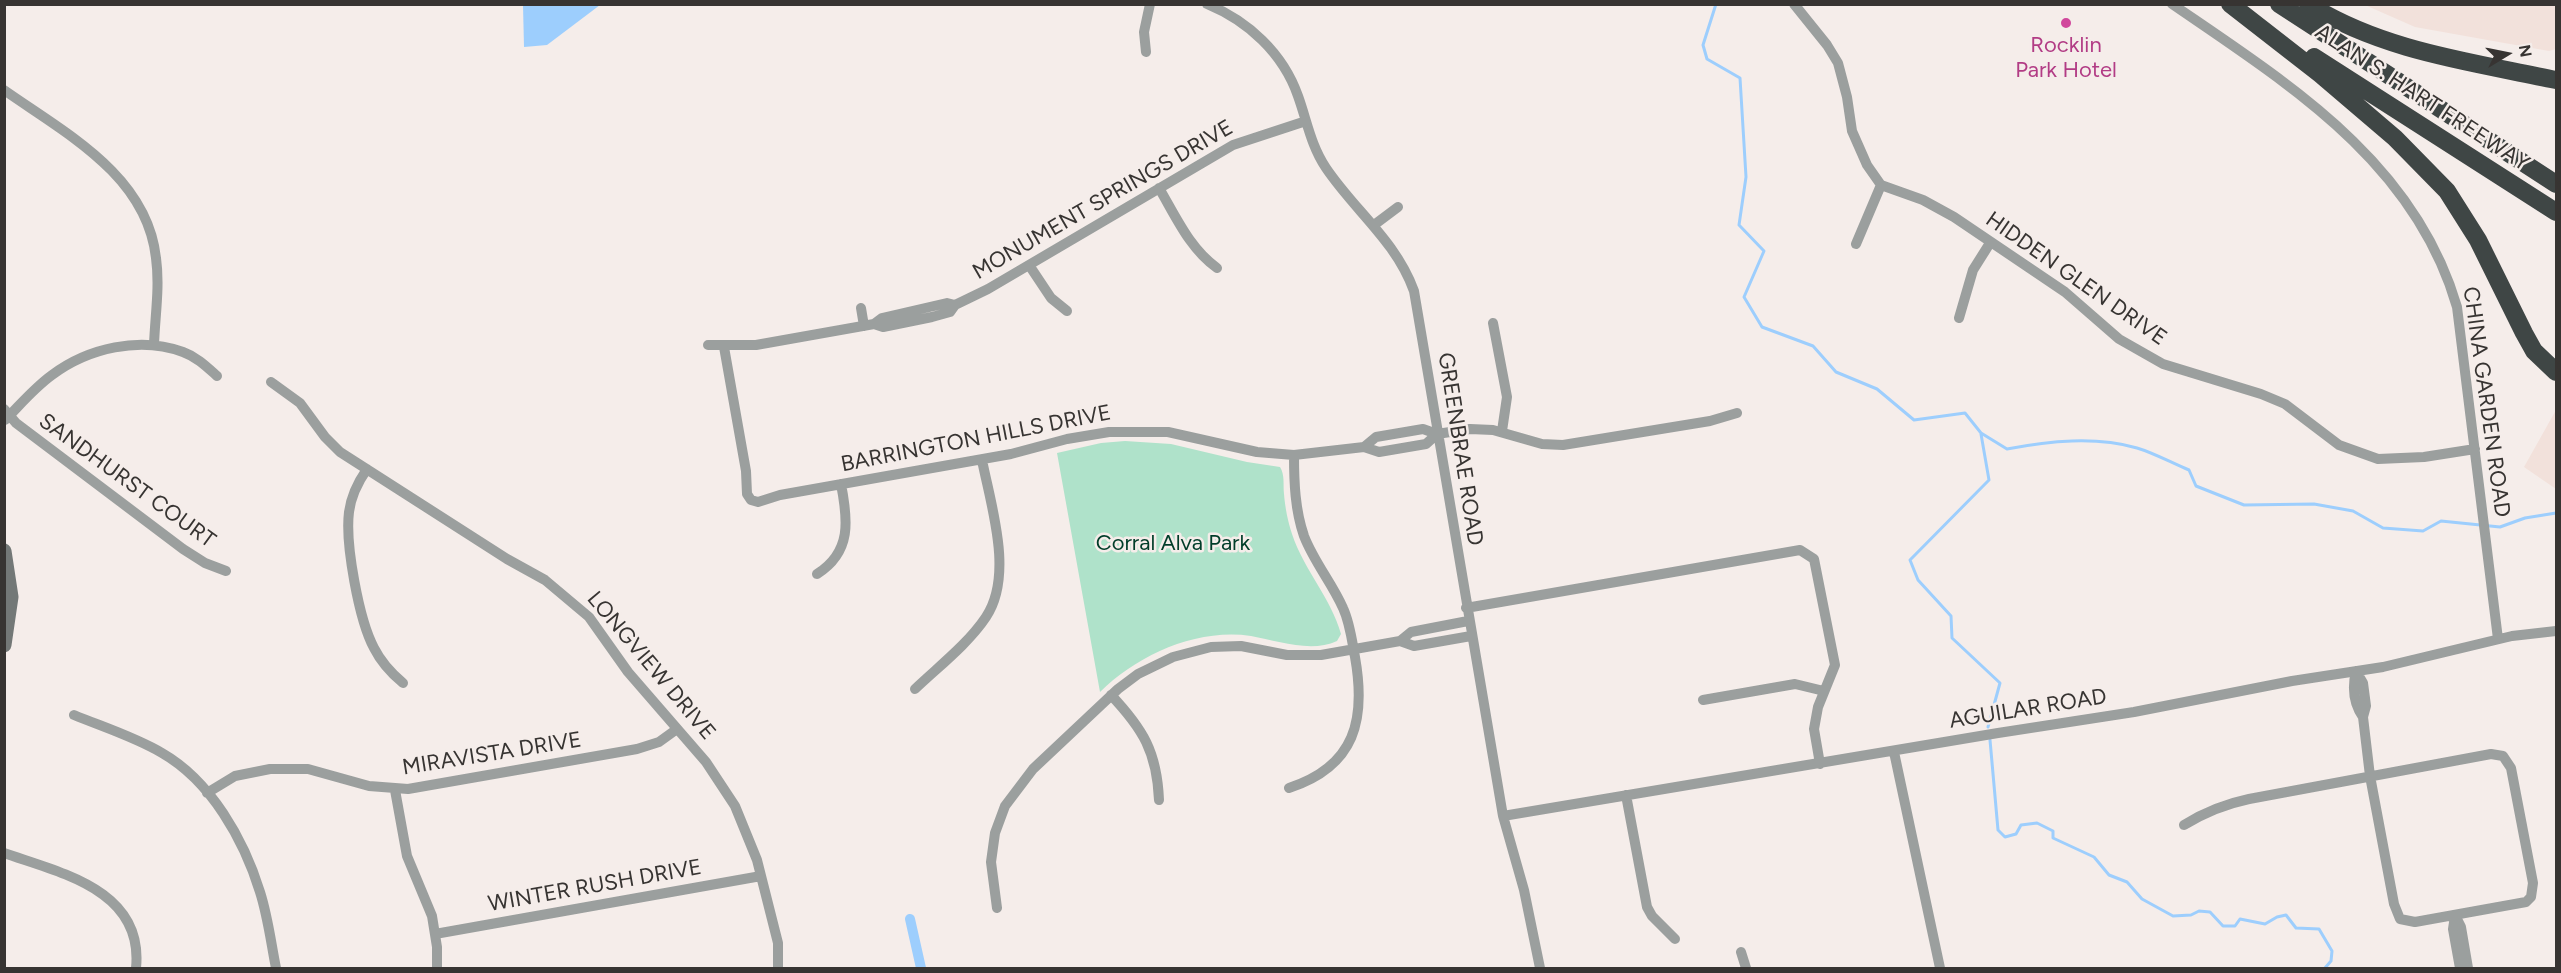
<!DOCTYPE html>
<style>
body{margin:0}
#map{position:relative;width:2561px;height:973px;overflow:hidden;background:#f5edea;font-family:Figtree,sans-serif}
canvas{display:block}
.frame{position:absolute;inset:0;border:6px solid #373432;pointer-events:none}
.north{position:absolute;left:2477px;top:24px;width:60px;height:60px;-webkit-text-stroke:4px #f5edea;paint-order:stroke;rotate:80deg;font-size:16px;font-weight:700;line-height:24px;text-align:center;color:#373432}
.north::after{content:'';display:block;margin:auto;width:21px;height:27px;background:#373432;clip-path:polygon(50% 0,100% 100%,50% 72%,0 100%)}
</style>
<div id="map">
<canvas width="2561" height="973"></canvas>
<div class="frame"></div>
<div class="north">N</div>
</div>
<script>
const c = document.querySelector('canvas').getContext('2d');
c.lineJoin = 'round';
function fill(path, color) { c.fillStyle = color; c.fill(path, 'evenodd'); }
function stroke(path, color, width, dash) { c.strokeStyle = color; c.lineWidth = width; c.lineCap = dash ? 'butt' : 'round'; c.setLineDash(dash || []); c.stroke(path); }
function drawText(font, color, halo, rows, align = 'center') {
  c.font = font + ' Figtree,sans-serif'; c.lineWidth = 5; c.setLineDash([]); c.textBaseline = 'middle'; c.strokeStyle = halo; c.fillStyle = color; for (const [text, x, y, turn = 0] of rows) {
    c.save(); c.translate(x, y); c.rotate((+turn || 0) * Math.PI / 180); c.textAlign = isNaN(turn) ? turn : align; if (halo) c.strokeText(text, 0, 0); c.fillText(text, 0, 0); c.restore();
  }
}
fill(new Path2D(`
 M 2365,5 L 2556,5 L 2556,49 L 2549,51 L 2415,27 Z
 M 2556,410 L 2556,489 L 2524,467 Z`), '#f2e1db');
fill(new Path2D(`
 M 1125,441 L 1171,444 L 1247,462 L 1280,467 C 1285,475 1283,484 1284,494 C 1285,507 1288,522 1292,534 C 1304,570 1331,598 1341,634 L 1337,641 C 1311,653 1278,641 1251,636 C 1196,628 1138,655 1100,692 L 1057,453 L 1101,443 Z`), '#afe2ca');
fill(new Path2D(`
 M 523,5 L 523,4 L 600,5 L 547,45 L 524,47 Z`), '#9dcefd');
stroke(new Path2D(`
 M 1716,4 L 1703,45 L 1707,59 L 1740,78 L 1746,177 L 1739,225 L 1764,251 L 1744,297 L 1762,327 L 1813,346 L 1836,372 L 1877,389 L 1914,420 L 1965,413 L 1981,433 L 2007,449 C 2049,441 2095,436 2137,448 C 2154,453 2172,463 2189,470 L 2196,486 L 2244,505 L 2314,504 L 2353,511 L 2383,528 L 2423,531 L 2441,521 L 2500,527 L 2525,518 L 2556,513
 M 1981,434 L 1989,480 L 1910,560 L 1918,580 L 1951,616 L 1952,638 L 2000,683 L 1988,727
 M 1990,740 L 1998,830 L 2005,837 L 2016,834 L 2021,825 L 2037,823 L 2053,831 L 2053,838 L 2094,857 L 2109,875 L 2127,882 L 2142,899 L 2173,916 L 2191,915 L 2199,911 L 2210,912 L 2223,926 L 2235,926 L 2240,919 L 2265,924 L 2277,917 L 2286,915 L 2296,928 L 2319,929 L 2332,951 L 2331,961 L 2325,968`), '#9dcefd', 3);
stroke(new Path2D(`
 M 910,919 L 921,968`), '#9dcefd', 10);
stroke(new Path2D(`
 M 1207,4 C 1248,21 1283,53 1298,96 C 1307,121 1311,146 1326,168 C 1355,211 1396,241 1414,291 L 1503,816 L 1524,890 L 1540,968
 M 1794,4 L 1827,45 L 1838,63 L 1847,97 L 1852,131 L 1867,165 L 1881,185 L 1923,200 L 1954,217 L 2065,292 L 2119,339 L 2163,364 L 2261,394 L 2285,404 L 2339,445 L 2378,459 L 2424,457 L 2475,449
 M 2172,4 C 2290,85 2415,162 2457,307 L 2498,639
 M 1146,52 L 1144,32 L 1150,4
 M 4,90 C 65,133 147,175 156,258 C 160,287 155,316 154,345
 M 1159,188 C 1176,217 1190,249 1217,268
 M 1374,225 L 1398,207
 M 1856,244 L 1881,185
 M 1029,265 L 1051,298 L 1067,311
 M 861,308 L 864,326
 M 1959,318 L 1973,270 L 1990,243
 M 1493,323 L 1507,397 L 1502,431
 M 874,324 L 882,318 L 947,303 L 955,305
 M 708,345 L 756,345 L 874,324 L 883,327 L 932,317 L 950,312 L 955,305 L 988,289 L 1233,145 L 1306,121
 M 724,347 L 746,471 L 747,494 L 751,500 L 758,502 L 780,495 L 1011,454 L 1067,439 L 1109,432 L 1168,432 L 1257,452 L 1294,455 L 1364,447 L 1379,452 L 1426,444 L 1437,434
 M 271,382 L 300,403 L 325,437 L 340,452 L 507,559 L 545,580 L 589,617 L 628,672 L 706,762 L 735,806 L 757,860 L 778,943 L 778,968
 M 4,409 L 16,423 L 183,549 L 205,563 L 226,571
 M 5,420 C 20,405 34,388 52,375 C 88,348 140,336 183,352 C 197,357 207,367 217,376
 M 1364,447 L 1376,437 L 1423,429 L 1437,434 L 1470,429 L 1493,430 L 1542,444 L 1563,445 L 1710,421 L 1737,413
 M 367,469 C 358,482 351,496 349,512 C 345,544 359,620 374,648 C 381,662 391,673 403,683
 M 817,574 C 852,552 848,520 841,484
 M 1466,608 L 1800,550 L 1814,559 L 1835,665 L 1818,707 L 1814,729 L 1820,764
 M 1400,641 L 1414,646 L 1471,636
 M 2356,671 C 2352,688 2353,703 2363,717
 M 915,689 C 938,667 968,644 986,617 C 1014,575 991,506 982,460
 M 1111,695 C 1143,729 1157,752 1159,800
 M 1703,700 L 1795,684 L 1824,691
 M 74,715 C 103,727 135,737 162,753 C 211,781 244,840 260,892 C 268,917 271,943 276,968
 M 1894,752 L 1940,968
 M 1289,788 C 1356,766 1366,719 1355,657 C 1352,641 1350,623 1343,608 C 1332,583 1314,562 1304,536 C 1295,510 1294,482 1294,455
 M 395,790 L 407,856 L 432,916 L 437,947 L 437,968
 M 207,793 L 235,776 L 270,769 L 308,769 L 369,786 L 408,789 L 637,749 L 659,742 L 677,729
 M 1626,795 L 1647,907 L 1652,916 L 1675,939
 M 1503,816 L 1998,733 L 2134,712 L 2292,681 L 2383,667 L 2512,636 L 2556,631
 M 2184,825 C 2205,812 2225,804 2249,799 C 2330,784 2410,769 2491,754 L 2503,756 L 2511,768 L 2533,883 L 2531,897 L 2526,902 L 2415,922 L 2400,919 L 2394,904 L 2370,776 L 2363,717 L 2366,706 L 2363,683 L 2356,671
 M 4,853 C 61,873 144,890 136,968
 M 997,908 L 991,862 L 995,833 L 1005,806 L 1033,769 L 1118,689 L 1138,674 L 1173,657 L 1211,647 L 1241,646 L 1287,655 L 1321,655 L 1400,641 L 1411,632 L 1468,621
 M 2455,915 L 2461,927 L 2468,968
 M 2455,916 L 2453,929 L 2460,968
 M 435,934 L 761,876
 M 1741,952 L 1746,968`), '#9b9f9e', 10);
stroke(new Path2D(`
 M 4,551 L 11,597 L 4,645`), '#737877', 15);
stroke(new Path2D(`
 M 2230,4 L 2320,74 L 2395,138 L 2447,191 L 2478,240 L 2524,333 L 2534,351 L 2556,372
 M 2279,4 L 2556,184
 M 2308,4 C 2382,51 2472,62 2556,80
 M 2314,57 L 2556,212`), '#3f4645', 18);
for (const [x, y, r, color] of [
 [2066,23,6,"#d1479c"]
]) { const dot = new Path2D(); dot.arc(x, y, r, 0, 2 * Math.PI); c.fillStyle = color; c.fill(dot); stroke(dot, '#f5edea', 2); }
drawText('22px', '#b23c85', '#f5edea', [
 ["Rocklin",2066,46],
 ["Park Hotel",2066,71]
]);
drawText('22px', '#373432', '#f5edea', [
 ["ALAN S. HART FREEWAY",2422,98,33],
 ["MONUMENT SPRINGS DRIVE",1103,200,-30],
 ["HIDDEN GLEN DRIVE",2076,279,35],
 ["CHINA GARDEN ROAD",2486,402,82],
 ["BARRINGTON HILLS DRIVE",976,439,-11],
 ["GREENBRAE ROAD",1460,449,81],
 ["SANDHURST COURT",127,481,36],
 ["LONGVIEW DRIVE",651,666,50],
 ["AGUILAR ROAD",2028,709,-9],
 ["MIRAVISTA DRIVE",492,754,-9],
 ["WINTER RUSH DRIVE",595,886,-10]
]);
drawText('22px', '#003d29', '#f5edea', [
 ["Corral Alva Park",1173,544]
]);
</script>
